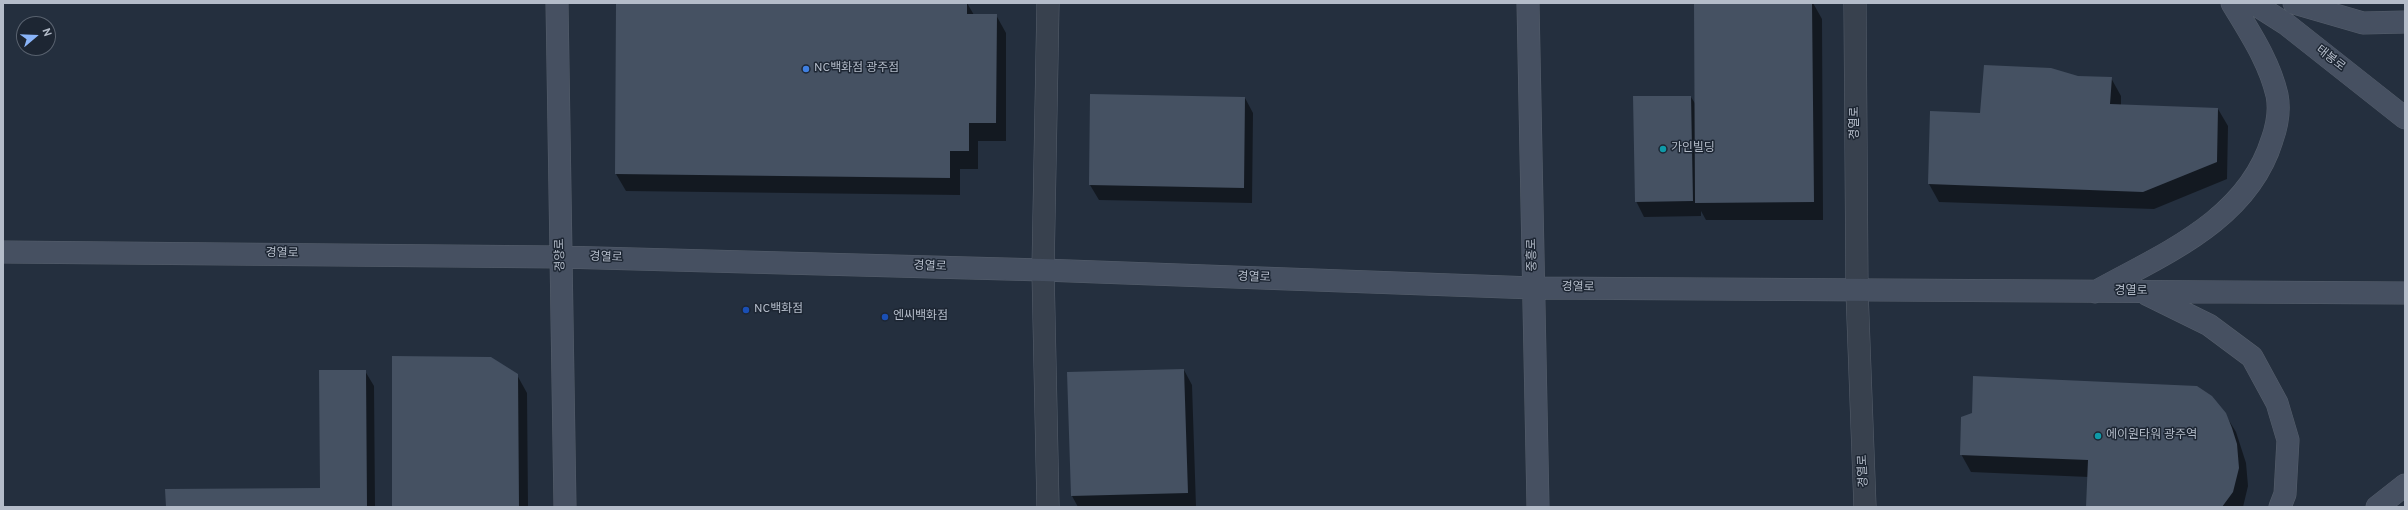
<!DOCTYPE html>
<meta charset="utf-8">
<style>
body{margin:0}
#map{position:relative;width:2408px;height:510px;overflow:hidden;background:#242f3e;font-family:Overpass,sans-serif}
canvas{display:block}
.frame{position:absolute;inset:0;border:4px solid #b4bcc9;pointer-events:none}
.north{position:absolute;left:16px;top:16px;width:40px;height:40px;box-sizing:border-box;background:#1d2633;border:1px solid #59626f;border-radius:50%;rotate:71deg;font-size:11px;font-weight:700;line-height:16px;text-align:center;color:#b4bcc9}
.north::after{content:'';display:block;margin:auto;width:14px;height:18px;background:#8ab4f8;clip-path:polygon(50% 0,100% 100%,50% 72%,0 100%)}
</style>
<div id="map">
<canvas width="2408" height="510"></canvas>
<div class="frame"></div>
<div class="north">N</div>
</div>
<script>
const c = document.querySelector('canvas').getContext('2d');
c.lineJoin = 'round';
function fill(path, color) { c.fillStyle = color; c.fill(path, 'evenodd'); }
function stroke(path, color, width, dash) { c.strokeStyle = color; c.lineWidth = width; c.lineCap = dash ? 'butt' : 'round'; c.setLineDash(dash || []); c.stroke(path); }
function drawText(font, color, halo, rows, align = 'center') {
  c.font = font + ' Overpass,"Noto Sans KR",sans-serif'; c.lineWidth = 3; c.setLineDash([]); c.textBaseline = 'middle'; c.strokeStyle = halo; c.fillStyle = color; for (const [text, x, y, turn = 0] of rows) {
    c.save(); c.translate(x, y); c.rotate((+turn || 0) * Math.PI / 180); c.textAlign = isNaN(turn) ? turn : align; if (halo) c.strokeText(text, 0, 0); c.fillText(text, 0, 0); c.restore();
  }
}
fill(new Path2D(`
 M 617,3 L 967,3 L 974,15 L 996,15 L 1006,33 L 1006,141 L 978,141 L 978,169 L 960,169 L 960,195 L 626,191 L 616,174 Z
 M 1695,3 L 1813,3 L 1822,19 L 1823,220 L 1706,220 L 1701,211 L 1701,216 L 1644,217 L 1636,201 L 1691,97 L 1696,105 Z
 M 2078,77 L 2111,78 L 2121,96 L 2121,105 L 2218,109 L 2228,126 L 2227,179 L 2154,209 L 1939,202 L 1929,184 L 1931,112 L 1981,114 Z
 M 1245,98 L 1253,113 L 1252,203 L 1099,200 L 1090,185 Z
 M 1184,370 L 1192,385 L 1196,507 L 1078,507 L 1072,496 L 1068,373 Z
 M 365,371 L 374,386 L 375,507 L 167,507 L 321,489 Z
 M 517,375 L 527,393 L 528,507 L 393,507 Z
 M 2225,414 L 2236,432 L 2246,463 L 2248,486 L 2243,507 L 2087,507 L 2089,477 L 1971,472 L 1961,454 Z`), '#0007');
fill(new Path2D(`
 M 616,3 L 967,3 L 967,14 L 997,14 L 996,123 L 969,123 L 969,151 L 950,151 L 950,178 L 615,174 Z
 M 1694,3 L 1812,3 L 1814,202 L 1695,203 Z
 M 1984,65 L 2051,68 L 2078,76 L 2112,77 L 2110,104 L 2218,108 L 2217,162 L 2143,192 L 1928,184 L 1930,111 L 1980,113 Z
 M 1090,94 L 1245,97 L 1244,188 L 1089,185 Z
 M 1633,96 L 1691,96 L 1693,201 L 1635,202 Z
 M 392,356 L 491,357 L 518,374 L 519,507 L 392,507 Z
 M 1184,369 L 1188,493 L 1071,496 L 1067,372 Z
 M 319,370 L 366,370 L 367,507 L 166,507 L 165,489 L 320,488 Z
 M 1973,376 L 2197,386 L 2212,396 L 2226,413 L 2232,428 L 2237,444 L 2239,468 L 2233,492 L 2222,507 L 2086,507 L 2088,460 L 1960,455 L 1961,417 L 1972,413 Z`), '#455162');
const street = new Path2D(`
 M 1048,3 L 1043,270 L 1048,507
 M 1855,3 L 1857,291 L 1865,507`);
const secondary = new Path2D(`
 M 557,3 L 565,507
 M 1528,3 L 1538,507
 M 2253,3 L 2286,24 L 2405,118
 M 2294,3 L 2363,23 L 2405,22
 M 3,252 L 561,257 L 1043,270 L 1533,288 L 2405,293
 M 2095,292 C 2163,254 2247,221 2272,140 C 2277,126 2280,110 2277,95 C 2269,61 2250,33 2232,3
 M 2148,295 L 2209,325 L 2252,357 L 2277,403 L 2288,440 L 2285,494 L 2280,507
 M 2377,507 L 2405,485`);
stroke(street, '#565f6c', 23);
stroke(secondary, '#565f6c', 23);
stroke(street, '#38414e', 22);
stroke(secondary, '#465061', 22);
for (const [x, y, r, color] of [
 [806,69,4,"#3f7fe0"],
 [1663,149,4,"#0f9aa8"],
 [746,310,4,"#1a4fb4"],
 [885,317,4,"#1a4fb4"],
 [2098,436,4,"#0f9aa8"]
]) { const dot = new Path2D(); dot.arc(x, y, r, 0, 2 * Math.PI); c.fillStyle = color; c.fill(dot); stroke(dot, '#1d2633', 1.5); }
drawText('12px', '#b4bcc9', '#1d2633', [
 ["태봉로",2330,59,38],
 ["경열로",1856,123,-90],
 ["경열로",282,254,1],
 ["경양로",561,255,-91],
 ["중흥로",1533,255,-91],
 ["경열로",606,258,2],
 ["경열로",930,267,2],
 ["경열로",1254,278,2],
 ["경열로",1578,288,1],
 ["경열로",2131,292],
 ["경열로",1864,471,-92]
]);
drawText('12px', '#b4bcc9', '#1d2633', [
 ["NC백화점 광주점",814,69],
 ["가인빌딩",1671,149],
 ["NC백화점",754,310],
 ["엔씨백화점",893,317],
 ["에이원타워 광주역",2106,436]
], 'left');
</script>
